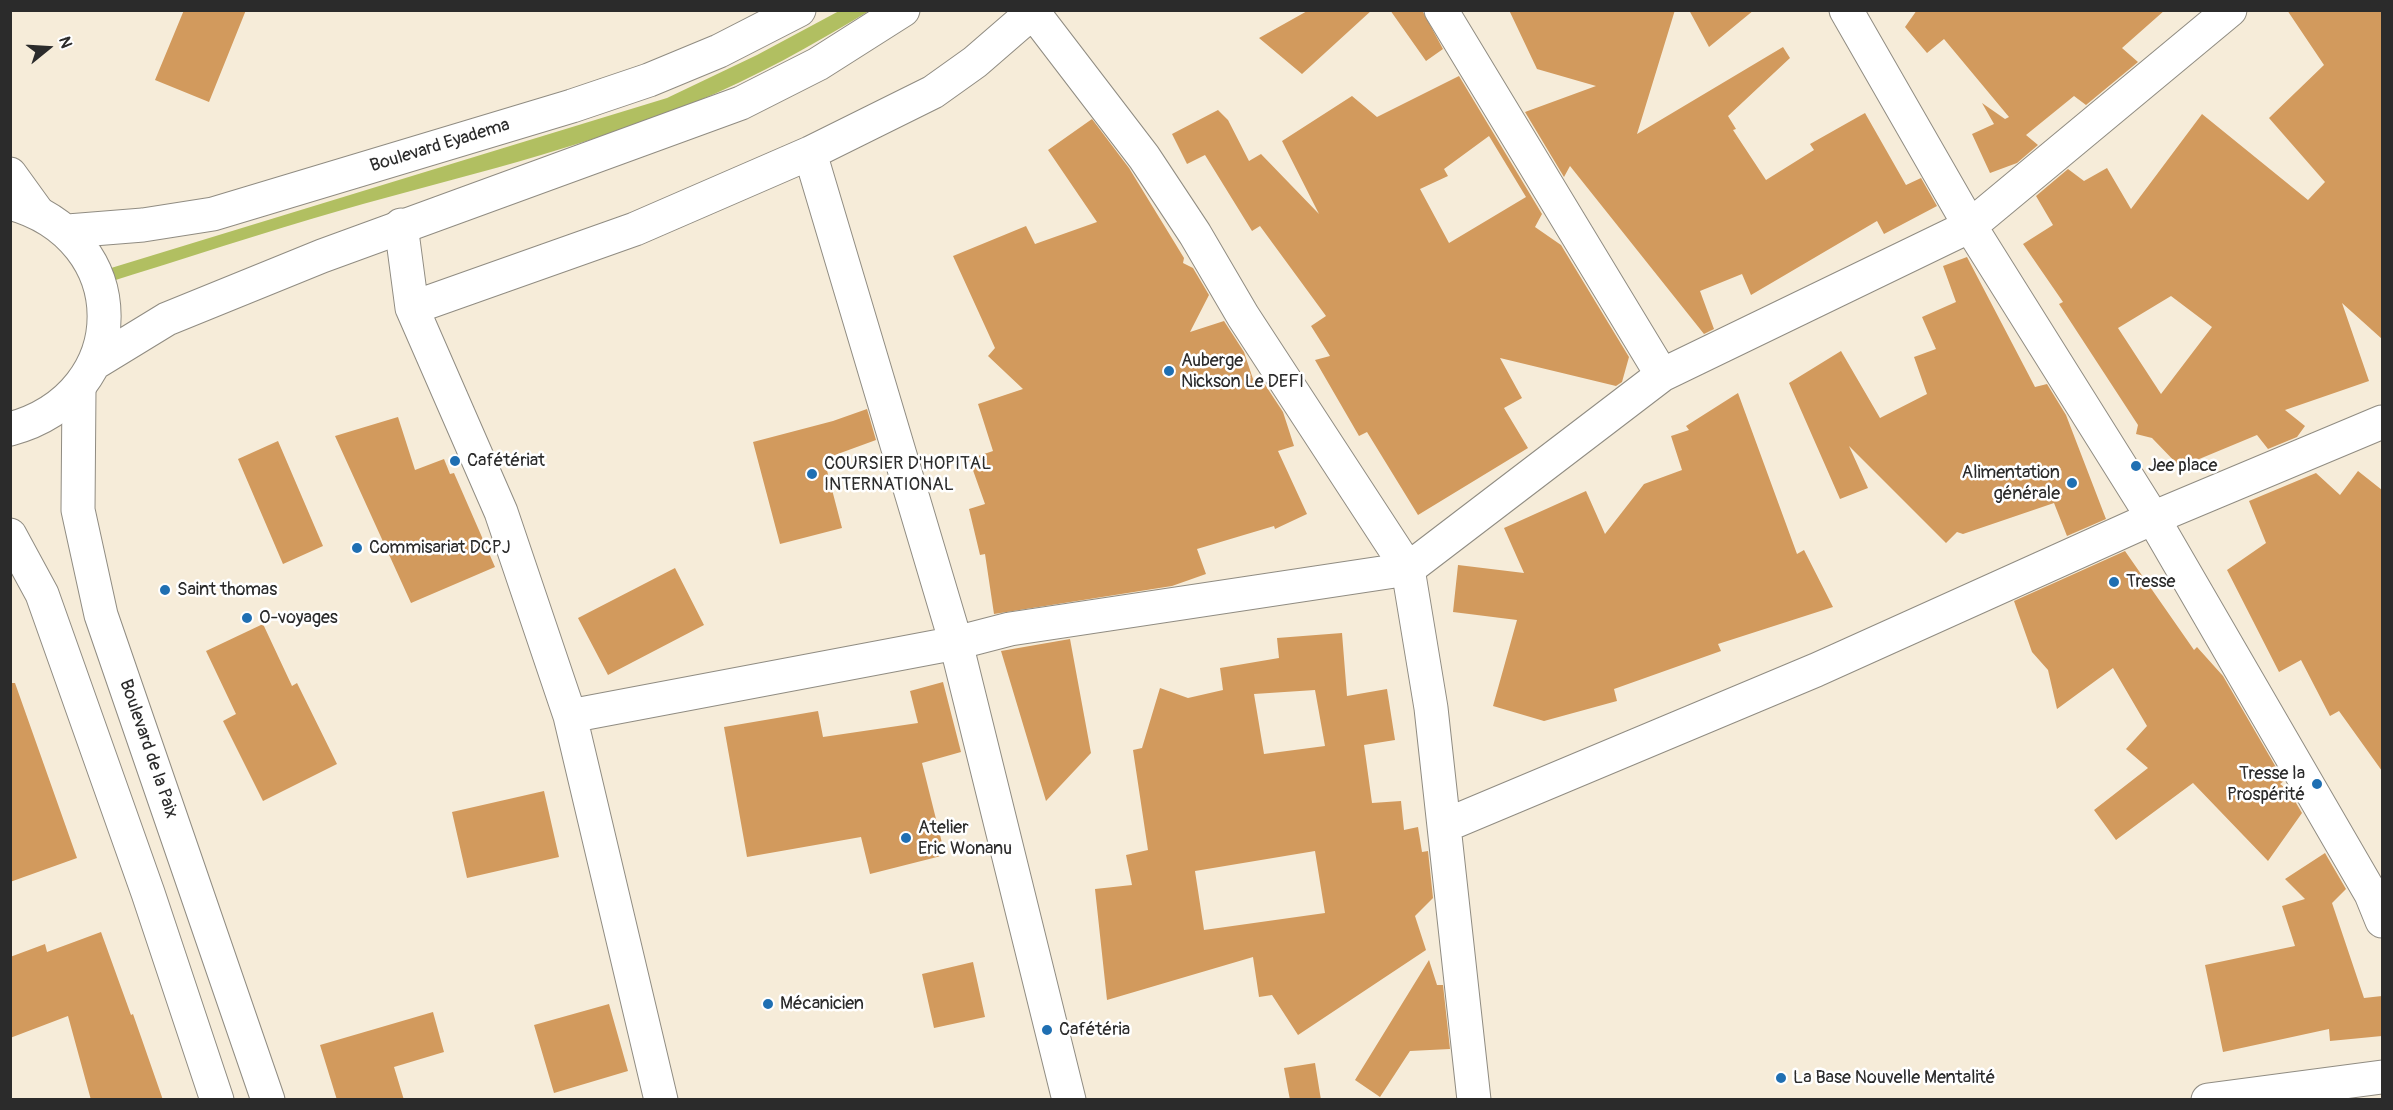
<!DOCTYPE html>
<meta charset="utf-8">
<style>
body{margin:0}
#map{position:relative;width:2393px;height:1110px;overflow:hidden;background:#f6ecd9;font-family:Pangolin,sans-serif}
canvas{display:block}
.frame{position:absolute;inset:0;border:12px solid #2b2b2b;pointer-events:none}
.north{position:absolute;left:18px;top:18px;width:60px;height:60px;-webkit-text-stroke:4px #fff;paint-order:stroke;rotate:72deg;font-size:16px;font-weight:700;line-height:24px;text-align:center;color:#2b2b2b}
.north::after{content:'';display:block;margin:auto;width:21px;height:27px;background:#2b2b2b;clip-path:polygon(50% 0,100% 100%,50% 72%,0 100%)}
</style>
<div id="map">
<canvas width="2393" height="1110"></canvas>
<div class="frame"></div>
<div class="north">N</div>
</div>
<script>
const c = document.querySelector('canvas').getContext('2d');
c.lineJoin = 'round';
function fill(path, color) { c.fillStyle = color; c.fill(path, 'evenodd'); }
function stroke(path, color, width, dash) { c.strokeStyle = color; c.lineWidth = width; c.lineCap = dash ? 'butt' : 'round'; c.setLineDash(dash || []); c.stroke(path); }
function drawText(font, color, halo, rows, align = 'center') {
  c.font = font + ' Pangolin,sans-serif'; c.lineWidth = 5; c.setLineDash([]); c.textBaseline = 'middle'; c.strokeStyle = halo; c.fillStyle = color; for (const [text, x, y, turn = 0] of rows) {
    c.save(); c.translate(x, y); c.rotate((+turn || 0) * Math.PI / 180); c.textAlign = isNaN(turn) ? turn : align; if (halo) c.strokeText(text, 0, 0); c.fillText(text, 0, 0); c.restore();
  }
}
fill(new Path2D(`
 M 839,11 L 869,11 C 812,45 755,78 693,103 C 580,149 459,177 342,210 C 262,233 183,259 103,284 L 98,272 L 667,98 L 757,55 Z`), '#b1bf61');
fill(new Path2D(`
 M 184,10 L 246,10 L 209,102 L 155,80 Z
 M 1309,10 L 1372,10 L 1302,74 L 1259,38 Z
 M 1390,10 L 1422,10 L 1443,49 L 1426,61 Z
 M 1509,10 L 1675,10 L 1637,134 L 1783,47 L 1790,58 L 1728,116 L 1736,129 L 1733,130 L 1766,180 L 1814,150 L 1810,144 L 1865,113 L 1906,185 L 1921,178 L 1937,206 L 1884,234 L 1877,221 L 1751,295 L 1742,274 L 1700,291 L 1714,329 L 1704,334 L 1570,166 L 1564,177 L 1525,112 L 1596,86 L 1537,69 Z
 M 1689,10 L 1754,10 L 1709,47 Z
 M 1917,10 L 2165,10 L 2122,48 L 2138,62 L 2086,105 L 2074,96 L 2026,135 L 2038,145 L 2017,163 L 1990,173 L 1972,134 L 1994,124 L 1982,103 L 2005,119 L 2009,117 L 1944,39 L 1927,53 L 1905,27 Z
 M 2287,10 L 2382,10 L 2382,339 L 2342,303 L 2369,381 L 2285,410 L 2305,426 L 2297,437 L 2268,449 L 2257,435 L 2180,467 L 2152,438 L 2136,434 L 2138,425 L 2059,304 L 2063,302 L 2023,244 L 2053,225 L 2036,196 L 2068,169 L 2084,181 L 2107,168 L 2131,209 L 2202,114 L 2308,200 L 2325,182 L 2269,118 L 2324,65 ZM 2171,296 L 2212,327 L 2161,394 L 2118,328 Z
 M 1459,76 L 1542,214 L 1535,227 L 1561,245 L 1629,357 L 1622,382 L 1616,386 L 1500,358 L 1522,398 L 1504,408 L 1528,448 L 1418,515 L 1367,432 L 1359,436 L 1315,360 L 1330,356 L 1311,326 L 1326,316 L 1260,226 L 1252,231 L 1205,155 L 1187,164 L 1172,134 L 1218,110 L 1228,120 L 1249,161 L 1261,154 L 1319,214 L 1282,141 L 1352,96 L 1377,117 ZM 1489,136 L 1526,197 L 1449,243 L 1420,189 L 1448,176 L 1444,169 Z
 M 1092,119 L 1129,168 L 1184,258 L 1183,263 L 1193,268 L 1209,295 L 1190,332 L 1224,321 L 1244,352 L 1253,379 L 1260,377 L 1283,412 L 1294,446 L 1278,451 L 1307,514 L 1275,529 L 1274,526 L 1197,549 L 1206,574 L 1172,586 L 994,614 L 985,554 L 980,555 L 969,509 L 985,504 L 969,459 L 993,451 L 978,404 L 1023,389 L 988,356 L 995,348 L 953,256 L 1026,226 L 1035,244 L 1097,222 L 1048,150 Z
 M 1967,257 L 2035,387 L 2047,384 L 2066,415 L 2106,519 L 2067,536 L 2054,503 L 1963,534 L 1957,532 L 1946,543 L 1849,446 L 1868,488 L 1840,499 L 1789,383 L 1841,351 L 1880,418 L 1927,394 L 1914,357 L 1936,349 L 1922,317 L 1956,302 L 1943,266 Z
 M 1738,393 L 1797,554 L 1804,550 L 1833,607 L 1718,644 L 1721,651 L 1614,689 L 1617,701 L 1544,721 L 1493,706 L 1517,620 L 1453,612 L 1458,565 L 1524,573 L 1504,528 L 1586,491 L 1605,534 L 1644,484 L 1682,470 L 1671,436 L 1689,430 L 1686,426 Z
 M 867,409 L 876,440 L 824,459 L 842,528 L 780,544 L 753,442 L 833,421 Z
 M 398,417 L 415,470 L 444,459 L 450,474 L 454,473 L 495,567 L 411,603 L 335,436 Z
 M 278,441 L 323,546 L 283,564 L 238,459 Z
 M 2358,471 L 2382,490 L 2382,771 L 2339,711 L 2330,716 L 2301,660 L 2279,672 L 2227,570 L 2266,543 L 2249,501 L 2316,473 L 2340,495 Z
 M 2125,551 L 2194,650 L 2197,647 L 2223,676 L 2284,781 L 2280,784 L 2289,791 L 2302,813 L 2268,861 L 2193,783 L 2116,840 L 2094,810 L 2148,768 L 2126,749 L 2147,726 L 2113,668 L 2057,709 L 2048,670 L 2032,652 L 2014,601 Z
 M 675,568 L 704,625 L 608,675 L 578,618 Z
 M 263,624 L 292,686 L 297,683 L 337,764 L 263,801 L 223,721 L 236,714 L 206,651 Z
 M 1342,633 L 1347,696 L 1387,689 L 1395,740 L 1364,745 L 1372,803 L 1401,801 L 1404,830 L 1418,827 L 1422,852 L 1428,851 L 1433,898 L 1415,916 L 1426,950 L 1298,1035 L 1272,995 L 1259,997 L 1253,957 L 1107,1000 L 1095,889 L 1132,885 L 1126,855 L 1148,850 L 1133,750 L 1142,748 L 1160,688 L 1188,698 L 1223,690 L 1220,668 L 1279,658 L 1277,638 ZM 1315,690 L 1325,746 L 1264,754 L 1254,694 ZM 1315,851 L 1325,913 L 1204,930 L 1195,871 Z
 M 1070,639 L 1091,753 L 1046,801 L 1001,651 Z
 M 943,682 L 961,752 L 922,763 L 945,855 L 870,874 L 861,837 L 747,857 L 724,727 L 818,711 L 823,737 L 918,723 L 910,691 Z
 M 10,683 L 15,683 L 77,858 L 10,882 Z
 M 544,791 L 559,857 L 467,878 L 452,812 Z
 M 2325,853 L 2346,889 L 2332,903 L 2364,998 L 2382,996 L 2382,1036 L 2330,1041 L 2329,1029 L 2223,1052 L 2205,965 L 2295,946 L 2282,906 L 2305,899 L 2285,879 Z
 M 101,932 L 131,1015 L 133,1014 L 163,1100 L 91,1100 L 68,1016 L 10,1038 L 10,957 L 45,944 L 47,952 Z
 M 1429,960 L 1437,985 L 1443,985 L 1450,1049 L 1410,1051 L 1380,1097 L 1355,1080 Z
 M 973,962 L 985,1017 L 934,1028 L 922,974 Z
 M 609,1004 L 628,1071 L 554,1093 L 534,1025 Z
 M 433,1012 L 444,1052 L 394,1067 L 404,1100 L 337,1100 L 320,1045 Z
 M 1315,1063 L 1321,1100 L 1290,1100 L 1284,1068 Z`), '#d29a5d');
const street = new Path2D(`
 M 1441,10 L 1662,375
 M 1846,10 L 1970,226 L 2153,518 L 2371,894 L 2382,921
 M 1033,12 L 1144,157 L 1195,234 L 1243,316 L 1408,569 L 1431,708 L 1474,1100
 M 810,153 L 956,643 L 1069,1100
 M 401,225 L 412,308 L 501,512 L 570,716 L 661,1100
 M 412,308 L 635,229 L 810,153 L 933,92 L 975,62 L 1035,10
 M 570,716 L 956,643 L 1010,629 L 1408,569 L 1662,375 L 1970,226 L 2230,10
 M 1444,826 L 1816,670 L 2153,518 L 2382,422`);
const secondary = new Path2D(`
 M 10,174 L 36,210
 M 79,389 L 78,510 L 101,615 L 268,1100
 M 10,535 L 42,594 L 148,893 L 217,1100
 M 2208,1100 L 2382,1077`);
const highway = new Path2D(`
 M 10,203 C 135,237 136,395 10,429
 M 68,231 L 143,225 L 213,214 L 572,106 L 649,80 L 719,51 L 799,10
 M 95,363 L 167,319 L 322,256 L 741,103 L 818,64 L 903,10`);
stroke(street, '#908c82', 35);
stroke(secondary, '#908c82', 35);
stroke(highway, '#908c82', 35);
stroke(street, '#fff', 33);
stroke(secondary, '#fff', 33);
stroke(highway, '#fff', 33);
for (const [x, y, r, color] of [
 [1169,371,6,"#1f6fb2"],
 [455,461,6,"#1f6fb2"],
 [2136,466,6,"#1f6fb2"],
 [812,474,6,"#1f6fb2"],
 [2072,483,6,"#1f6fb2"],
 [357,548,6,"#1f6fb2"],
 [2114,582,6,"#1f6fb2"],
 [165,590,6,"#1f6fb2"],
 [247,618,6,"#1f6fb2"],
 [2317,784,6,"#1f6fb2"],
 [906,838,6,"#1f6fb2"],
 [768,1004,6,"#1f6fb2"],
 [1047,1030,6,"#1f6fb2"],
 [1781,1078,6,"#1f6fb2"]
]) { const dot = new Path2D(); dot.arc(x, y, r, 0, 2 * Math.PI); c.fillStyle = color; c.fill(dot); stroke(dot, '#fff', 2); }
drawText('18px', '#2b2b2b', '#fff', [
 ["Boulevard Eyadema",440,146,-17],
 ["Boulevard de la Paix",148,749,71]
]);
drawText('18px', '#2b2b2b', '#fff', [
 ["Auberge",1181,361],
 ["Nickson Le DEFI",1181,382],
 ["Cafétériat",467,461],
 ["COURSIER D'HOPITAL",824,464],
 ["INTERNATIONAL",824,485],
 ["Jee place",2148,466],
 ["Alimentation",2060,473,"right"],
 ["générale",2060,494,"right"],
 ["Commisariat DCPJ",369,548],
 ["Tresse",2126,582],
 ["Saint thomas",177,590],
 ["O-voyages",259,618],
 ["Tresse la",2305,774,"right"],
 ["Prospérité",2305,795,"right"],
 ["Atelier",918,828],
 ["Eric Wonanu",918,849],
 ["Mécanicien",780,1004],
 ["Cafétéria",1059,1030],
 ["La Base Nouvelle Mentalité",1793,1078]
], 'left');
</script>
